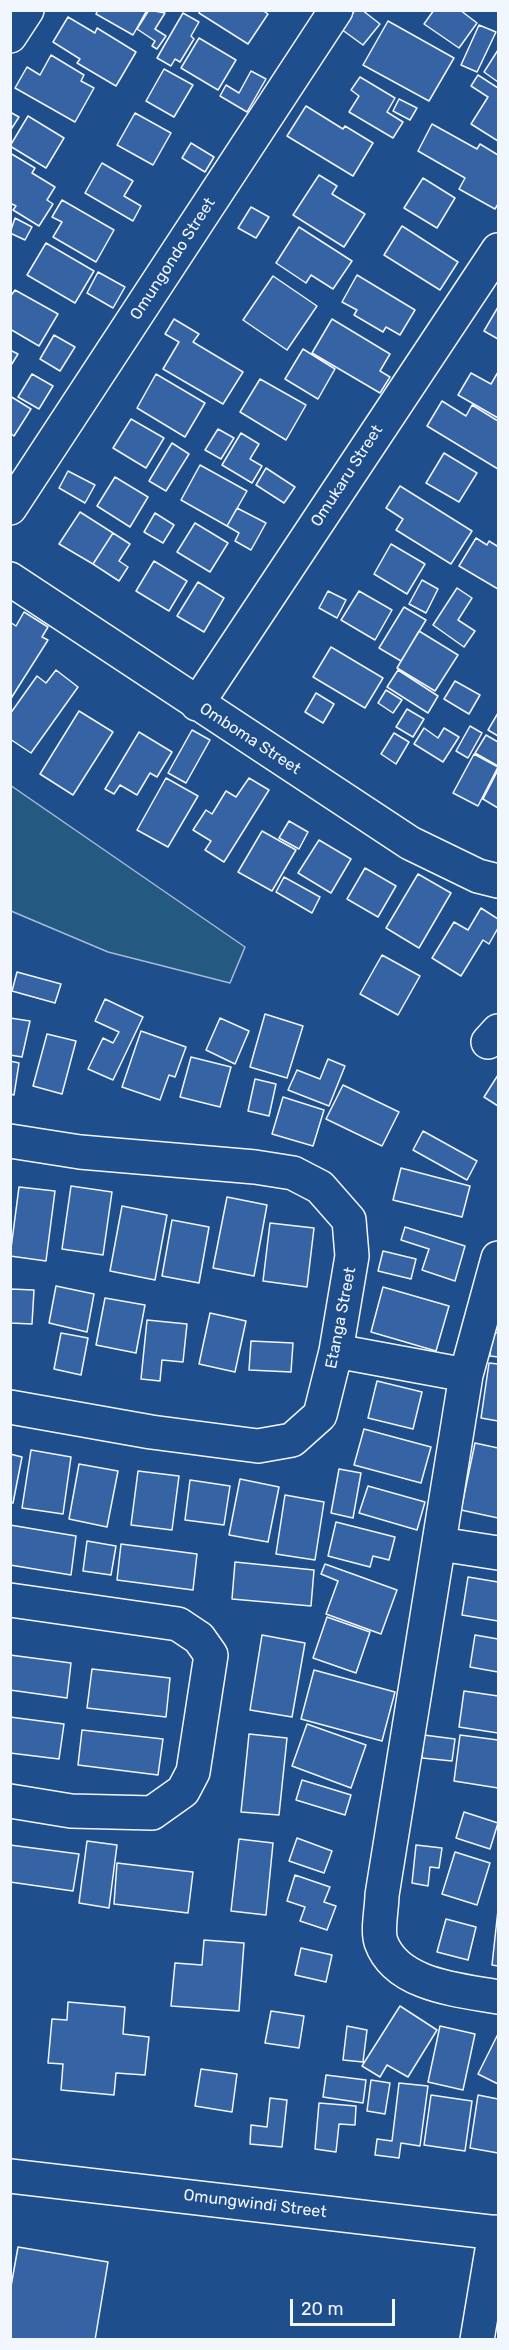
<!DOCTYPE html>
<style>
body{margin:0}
#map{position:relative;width:509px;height:2350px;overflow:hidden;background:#1f4e8c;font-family:Rubik,sans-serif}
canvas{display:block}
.frame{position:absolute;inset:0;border:12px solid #f2f6ff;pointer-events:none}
.scale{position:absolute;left:290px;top:2299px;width:105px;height:27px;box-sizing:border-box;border:3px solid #f2f6ff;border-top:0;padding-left:8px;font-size:18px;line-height:21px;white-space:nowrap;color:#f2f6ff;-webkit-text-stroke:4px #1f4e8c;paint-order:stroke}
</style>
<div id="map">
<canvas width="509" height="2350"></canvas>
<div class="frame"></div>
<div class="scale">20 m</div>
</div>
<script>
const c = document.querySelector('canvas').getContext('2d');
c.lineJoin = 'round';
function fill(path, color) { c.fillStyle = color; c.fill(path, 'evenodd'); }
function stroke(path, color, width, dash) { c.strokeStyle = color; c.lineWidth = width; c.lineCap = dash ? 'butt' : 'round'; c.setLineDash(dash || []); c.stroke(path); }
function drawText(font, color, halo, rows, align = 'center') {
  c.font = font + ' Rubik,sans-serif'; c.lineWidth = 4.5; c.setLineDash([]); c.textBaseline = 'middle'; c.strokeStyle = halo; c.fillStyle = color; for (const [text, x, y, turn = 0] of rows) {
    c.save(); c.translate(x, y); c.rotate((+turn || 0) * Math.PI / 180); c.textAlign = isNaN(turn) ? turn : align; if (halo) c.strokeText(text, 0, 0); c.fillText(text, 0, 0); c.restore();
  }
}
const green = new Path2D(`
 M 10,785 L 245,947 L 230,983 L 108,952 L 11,911 Z`);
fill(green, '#245a82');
stroke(green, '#a8bbd7', 1.5);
const building = new Path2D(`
 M 98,10 L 147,10 L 133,35 L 96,14 Z
 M 149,10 L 165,13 L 155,29 L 166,36 L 157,49 L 152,46 L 155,41 L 137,29 Z
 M 200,10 L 262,10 L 268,14 L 248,44 L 199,13 Z
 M 355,10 L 362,10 L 380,24 L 363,45 L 341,29 Z
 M 434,10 L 460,10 L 477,23 L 459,48 L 424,24 Z
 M 183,13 L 199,22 L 191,36 L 194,39 L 180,62 L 175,59 L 171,66 L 157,58 Z
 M 68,17 L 95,33 L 97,28 L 136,52 L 116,86 L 77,63 L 80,59 L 53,42 Z
 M 388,21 L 454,58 L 429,101 L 363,65 Z
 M 479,25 L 496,32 L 477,72 L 461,65 Z
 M 199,38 L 236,60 L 218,90 L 181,68 Z
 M 498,50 L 498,82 L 484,72 Z
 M 51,55 L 84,75 L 81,81 L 94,88 L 75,122 L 15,88 L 27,67 L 40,75 Z
 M 164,69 L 193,85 L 174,117 L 146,101 Z
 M 251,71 L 266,79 L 247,112 L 220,96 L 226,85 L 239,93 Z
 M 478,75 L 498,88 L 498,141 L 471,124 L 488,97 L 471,86 Z
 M 360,77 L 395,98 L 387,112 L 403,122 L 393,138 L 349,112 L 359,96 L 351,90 Z
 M 399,99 L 417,108 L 410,120 L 393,111 Z
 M 306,106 L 343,129 L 345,126 L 373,143 L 353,176 L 287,136 Z
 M 10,112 L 19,117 L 10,131 Z
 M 135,113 L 171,133 L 153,165 L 117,145 Z
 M 28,116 L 64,138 L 46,168 L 10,146 Z
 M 432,124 L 477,149 L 480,144 L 498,155 L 498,204 L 495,209 L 459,189 L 465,178 L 418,151 Z
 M 191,143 L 214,157 L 205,172 L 182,158 Z
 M 10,153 L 35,168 L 32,173 L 55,187 L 47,200 L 53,204 L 39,226 L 13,210 L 16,206 L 10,203 Z
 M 102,163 L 133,181 L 124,196 L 141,206 L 133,221 L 85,193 Z
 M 319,175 L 337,186 L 332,194 L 365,214 L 344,247 L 293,215 Z
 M 423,178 L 455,198 L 437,228 L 404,208 Z
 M 62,200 L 114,230 L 96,262 L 53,237 L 62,222 L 52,217 Z
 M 251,207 L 269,217 L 256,238 L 238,228 Z
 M 15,218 L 32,227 L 25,240 L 10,233 Z
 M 402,226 L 458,262 L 440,290 L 384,255 Z
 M 299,227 L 352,261 L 333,289 L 311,275 L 306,283 L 276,263 Z
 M 46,243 L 94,271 L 75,303 L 27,275 Z
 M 98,272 L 125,287 L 113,308 L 87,293 Z
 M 357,275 L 415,310 L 400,335 L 386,327 L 383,332 L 354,315 L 357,310 L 342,302 Z
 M 273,276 L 317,306 L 287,350 L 243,320 Z
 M 15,290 L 58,314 L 39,346 L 10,329 L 10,297 Z
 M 498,307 L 498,339 L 484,331 Z
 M 174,319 L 199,334 L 193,342 L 243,372 L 223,404 L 163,369 L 179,342 L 165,334 Z
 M 332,319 L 390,354 L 380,371 L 390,377 L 380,393 L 312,353 Z
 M 54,335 L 75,347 L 60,371 L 40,359 Z
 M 303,349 L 335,369 L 318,399 L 285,379 Z
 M 10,350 L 18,354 L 10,367 Z
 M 498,372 L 498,418 L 458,395 L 471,373 L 491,384 Z
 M 32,374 L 53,386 L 39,409 L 18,397 Z
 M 156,374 L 205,403 L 185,437 L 137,408 Z
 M 260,379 L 306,405 L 286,440 L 240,412 Z
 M 10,396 L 31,409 L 14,436 L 10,433 Z
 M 442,401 L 466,416 L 472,405 L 498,421 L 498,469 L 427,426 Z
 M 131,419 L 164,438 L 146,468 L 113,448 Z
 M 218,429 L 234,438 L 221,459 L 205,450 Z
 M 241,433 L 259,444 L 250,459 L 262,466 L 252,483 L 222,465 Z
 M 172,443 L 189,454 L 166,491 L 149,481 Z
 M 444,453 L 477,473 L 459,502 L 426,483 Z
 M 200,465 L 247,491 L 227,526 L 181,500 Z
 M 266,468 L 295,487 L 284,503 L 256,485 Z
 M 68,471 L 95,485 L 85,503 L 59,488 Z
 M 115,477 L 148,497 L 130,527 L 97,506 Z
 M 400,486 L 472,531 L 451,564 L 396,530 L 403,519 L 386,508 Z
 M 237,508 L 266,523 L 251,550 L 235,541 L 239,533 L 227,526 Z
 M 80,512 L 113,533 L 93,564 L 59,544 Z
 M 155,513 L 174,525 L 163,543 L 144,532 Z
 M 195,523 L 228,543 L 210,572 L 177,552 Z
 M 113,533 L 130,544 L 119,561 L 128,567 L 119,581 L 93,564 Z
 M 476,538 L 487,545 L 489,541 L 497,546 L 498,544 L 498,589 L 459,566 Z
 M 391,544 L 425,564 L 407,594 L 374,574 Z
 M 154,561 L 187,581 L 169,611 L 136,591 Z
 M 422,580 L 438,589 L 426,613 L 409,604 Z
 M 198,582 L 224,598 L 204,632 L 177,616 Z
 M 457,588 L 472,598 L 458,620 L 475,631 L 464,647 L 433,625 Z
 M 328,591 L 346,600 L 337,618 L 319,608 Z
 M 359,591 L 392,610 L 375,640 L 341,620 Z
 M 404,607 L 426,620 L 401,661 L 379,648 Z
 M 24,612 L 48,627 L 42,637 L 48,640 L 10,700 L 10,622 L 16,626 Z
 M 419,631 L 458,655 L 435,691 L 397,668 Z
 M 331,647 L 383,678 L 365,708 L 313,677 Z
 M 56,670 L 78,687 L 31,753 L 10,739 L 10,714 L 37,676 L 46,683 Z
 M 398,670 L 438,696 L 428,713 L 387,687 Z
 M 455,681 L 480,695 L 469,714 L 444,699 Z
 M 386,690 L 402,700 L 393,713 L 378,703 Z
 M 316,693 L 334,704 L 323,723 L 305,712 Z
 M 407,709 L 424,719 L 413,737 L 396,727 Z
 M 79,711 L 113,732 L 73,795 L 40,774 Z
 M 498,713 L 498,736 L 488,730 Z
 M 470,726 L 482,733 L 468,758 L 456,751 Z
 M 424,728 L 438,738 L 444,728 L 459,737 L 443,762 L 414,744 Z
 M 192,730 L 210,740 L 186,783 L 168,773 Z
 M 139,732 L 172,752 L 157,777 L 150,773 L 137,795 L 120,785 L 114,794 L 105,789 Z
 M 394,733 L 409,742 L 396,764 L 381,754 Z
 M 486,735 L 498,742 L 498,766 L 475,753 Z
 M 474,754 L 498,767 L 478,806 L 453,793 Z
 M 498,770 L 498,808 L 483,799 Z
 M 166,778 L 198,796 L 168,847 L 137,830 Z
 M 249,778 L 269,790 L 224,862 L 205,850 L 211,841 L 193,830 L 206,810 L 212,814 L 226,791 L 236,797 Z
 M 289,821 L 308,832 L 299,849 L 279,838 Z
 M 262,831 L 296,850 L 272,891 L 238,872 Z
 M 319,840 L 351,859 L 331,893 L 298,873 Z
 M 365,868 L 396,886 L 378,917 L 347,899 Z
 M 418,874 L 451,893 L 419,948 L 386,928 Z
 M 284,877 L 320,897 L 312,913 L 276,892 Z
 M 481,908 L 498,919 L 498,928 L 489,944 L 483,940 L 461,976 L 432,958 L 454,922 L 468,930 Z
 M 382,955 L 420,976 L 398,1015 L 360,994 Z
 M 17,972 L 61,984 L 55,1003 L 12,991 Z
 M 105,999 L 143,1017 L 113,1080 L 88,1069 L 103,1038 L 113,1043 L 119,1032 L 95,1021 Z
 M 265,1014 L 303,1026 L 287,1078 L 250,1067 Z
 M 10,1018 L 30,1021 L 22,1057 L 10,1055 Z
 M 220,1018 L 249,1031 L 235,1064 L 206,1050 Z
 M 141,1031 L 186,1047 L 175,1077 L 169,1075 L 160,1100 L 122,1087 Z
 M 47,1034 L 76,1041 L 62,1094 L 33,1086 Z
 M 191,1057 L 231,1067 L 220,1107 L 180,1097 Z
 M 328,1059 L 345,1066 L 329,1106 L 288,1090 L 297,1070 L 320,1079 Z
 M 10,1061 L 19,1063 L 14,1095 L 10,1094 Z
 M 498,1075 L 498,1106 L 484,1097 Z
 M 255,1079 L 276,1084 L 269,1116 L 248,1111 Z
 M 343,1085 L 399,1112 L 382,1146 L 326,1119 Z
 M 283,1097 L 324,1110 L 313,1146 L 272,1134 Z
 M 423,1131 L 477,1161 L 467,1180 L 413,1150 Z
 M 401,1168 L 470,1186 L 462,1217 L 393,1200 Z
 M 71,1186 L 112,1192 L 103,1255 L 62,1249 Z
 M 19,1187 L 55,1191 L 46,1261 L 10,1256 Z
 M 227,1197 L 267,1205 L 254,1276 L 213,1268 Z
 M 122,1206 L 167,1215 L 155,1280 L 110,1271 Z
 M 172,1220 L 209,1227 L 199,1283 L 162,1276 Z
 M 270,1223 L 314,1228 L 307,1287 L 263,1281 Z
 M 405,1227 L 465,1246 L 455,1281 L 422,1270 L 429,1249 L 401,1240 Z
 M 383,1251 L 416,1259 L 411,1279 L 378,1271 Z
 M 56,1286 L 94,1294 L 87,1332 L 49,1323 Z
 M 383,1287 L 449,1306 L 436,1351 L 371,1332 Z
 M 10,1289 L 34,1290 L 32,1324 L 10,1323 Z
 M 105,1298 L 145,1305 L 136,1353 L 96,1345 Z
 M 210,1313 L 246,1321 L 235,1372 L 199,1364 Z
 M 147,1320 L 187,1324 L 183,1362 L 162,1360 L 160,1381 L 141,1379 Z
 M 492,1332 L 498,1333 L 498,1357 L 490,1356 Z
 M 61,1333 L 88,1338 L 81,1375 L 54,1369 Z
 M 251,1341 L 293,1343 L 291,1372 L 249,1370 Z
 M 489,1363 L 498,1364 L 498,1421 L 481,1418 Z
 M 377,1381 L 422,1392 L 413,1429 L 368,1418 Z
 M 364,1429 L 431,1447 L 421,1483 L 354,1465 Z
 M 475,1443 L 498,1448 L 498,1518 L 461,1510 Z
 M 31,1450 L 71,1457 L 63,1514 L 22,1508 Z
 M 10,1454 L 22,1457 L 13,1503 L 10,1503 Z
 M 79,1464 L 118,1471 L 107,1527 L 69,1519 Z
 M 339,1469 L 361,1473 L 353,1518 L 331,1513 Z
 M 138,1471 L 179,1476 L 172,1530 L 131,1525 Z
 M 240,1479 L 279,1487 L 268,1542 L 229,1535 Z
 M 190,1480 L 230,1486 L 224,1525 L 185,1520 Z
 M 368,1486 L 425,1502 L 417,1530 L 359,1513 Z
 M 285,1495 L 324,1502 L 315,1560 L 276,1554 Z
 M 336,1522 L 395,1537 L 389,1560 L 373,1556 L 370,1567 L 328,1556 Z
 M 10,1525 L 76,1536 L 71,1575 L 10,1565 Z
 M 87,1541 L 116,1546 L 111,1575 L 83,1571 Z
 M 121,1544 L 197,1554 L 193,1590 L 117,1580 Z
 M 235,1562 L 314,1570 L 311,1606 L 232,1599 Z
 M 325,1564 L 397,1590 L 381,1634 L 326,1614 L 338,1581 L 321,1574 Z
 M 468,1577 L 498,1582 L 498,1621 L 462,1615 Z
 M 327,1617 L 370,1632 L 356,1673 L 313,1658 Z
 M 262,1635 L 305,1643 L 292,1717 L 250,1710 Z
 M 475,1635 L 498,1639 L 498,1672 L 470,1667 Z
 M 10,1655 L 71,1663 L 67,1698 L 10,1690 Z
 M 92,1669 L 170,1678 L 166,1717 L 87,1708 Z
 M 314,1670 L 395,1692 L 382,1741 L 301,1719 Z
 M 464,1691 L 498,1696 L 498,1733 L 459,1727 Z
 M 10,1717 L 64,1724 L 59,1759 L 10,1753 Z
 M 307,1724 L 366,1745 L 351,1788 L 292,1766 Z
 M 82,1730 L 163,1739 L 158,1775 L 78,1765 Z
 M 249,1734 L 287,1738 L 279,1815 L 241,1812 Z
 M 424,1735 L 455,1739 L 452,1761 L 422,1758 Z
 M 460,1735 L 498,1740 L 498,1788 L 454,1781 Z
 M 302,1780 L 351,1795 L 345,1815 L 296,1800 Z
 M 464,1812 L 498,1823 L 490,1849 L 456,1838 Z
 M 297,1838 L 332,1851 L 324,1873 L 289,1861 Z
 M 239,1839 L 273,1843 L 266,1915 L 231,1911 Z
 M 87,1841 L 117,1845 L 109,1908 L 79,1903 Z
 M 10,1845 L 79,1854 L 73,1891 L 10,1882 Z
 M 416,1845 L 442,1848 L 439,1868 L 430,1867 L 428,1886 L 412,1883 Z
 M 455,1852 L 490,1863 L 477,1905 L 442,1894 Z
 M 117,1863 L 193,1872 L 188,1913 L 114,1904 Z
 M 295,1875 L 330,1887 L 324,1902 L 336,1906 L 327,1930 L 300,1921 L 305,1907 L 287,1901 Z
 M 498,1910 L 498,1966 L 492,1965 Z
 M 446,1919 L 476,1927 L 468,1960 L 437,1952 Z
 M 204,1940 L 244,1943 L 239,2011 L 171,2006 L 175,1963 L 202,1965 Z
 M 301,1948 L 332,1955 L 326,1982 L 295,1975 Z
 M 68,2002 L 125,2007 L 123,2034 L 149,2037 L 145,2075 L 116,2073 L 114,2095 L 61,2090 L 63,2064 L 48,2063 L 52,2019 L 67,2020 Z
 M 400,2006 L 437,2030 L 408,2077 L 387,2065 L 380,2077 L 362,2066 Z
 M 271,2011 L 304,2016 L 299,2048 L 265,2043 Z
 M 347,2026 L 367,2030 L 363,2062 L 343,2060 Z
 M 440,2026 L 475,2034 L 463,2090 L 428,2082 Z
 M 498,2034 L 498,2084 L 478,2074 Z
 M 201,2069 L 237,2074 L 232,2112 L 195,2106 Z
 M 326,2075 L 366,2080 L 363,2103 L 323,2097 Z
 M 371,2080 L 390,2083 L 385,2114 L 367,2111 Z
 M 399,2083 L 428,2086 L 420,2146 L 401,2143 L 399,2158 L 375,2155 L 377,2139 L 392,2141 Z
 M 431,2095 L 472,2101 L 465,2151 L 424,2145 Z
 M 478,2095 L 498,2099 L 498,2153 L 470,2148 Z
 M 270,2098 L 287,2100 L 282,2147 L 250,2144 L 251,2125 L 267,2127 Z
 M 319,2103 L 356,2106 L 355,2125 L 339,2124 L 336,2152 L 315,2149 Z
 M 18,2247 L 108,2262 L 95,2340 L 10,2340 L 10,2292 Z`);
fill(building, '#3563a3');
stroke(building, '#f2f6ff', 1.5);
const minor = new Path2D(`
 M 10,36 L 27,10
 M 10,508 L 336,10
 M 10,579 L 410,843 L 478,876 L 498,881
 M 197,704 L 498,250
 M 488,1042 L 498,1031
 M 10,1141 L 80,1152 L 255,1167 L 293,1173 L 320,1187 L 349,1220 L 352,1256 L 336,1351 L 320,1415 L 292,1440 L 258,1446 L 151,1432 L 10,1407
 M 498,1258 L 466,1375 L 382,1895 C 382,1908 377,1930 381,1942 C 397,1986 460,1990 498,1997
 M 336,1351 L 466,1375
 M 440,1544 L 498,1553
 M 10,1600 L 178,1624 L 199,1638 L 211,1655 L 193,1772 L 183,1791 L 152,1813 L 71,1811 L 10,1801
 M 10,2176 L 498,2233
 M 477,2340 L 495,2232`);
stroke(minor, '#f2f6ff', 36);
stroke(minor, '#1f4e8c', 33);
drawText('16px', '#f2f6ff', '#1f4e8c', [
 ["Omungondo Street",173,259,-57],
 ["Omukaru Street",347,476,-57],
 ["Omboma Street",250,739,33],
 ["Etanga Street",341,1318,-79],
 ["Omungwindi Street",255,2204,7]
]);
</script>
